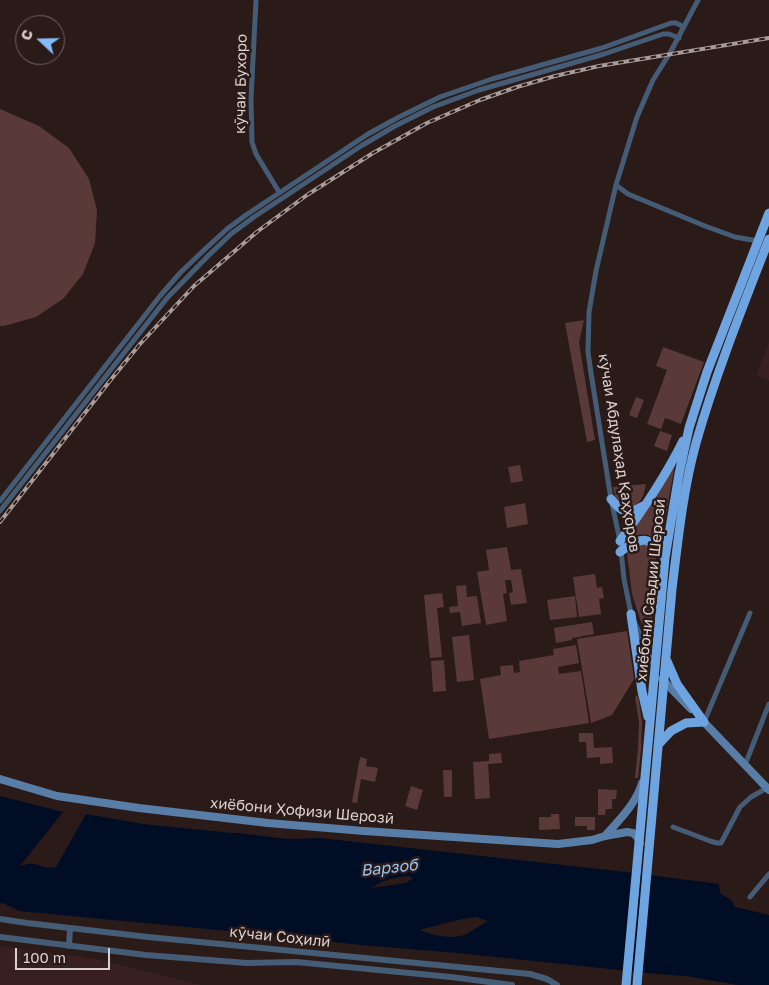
<!DOCTYPE html>
<meta charset="utf-8">
<style>
body{margin:0}
#map{position:relative;width:769px;height:985px;overflow:hidden;background:#2a1b19;font-family:"Golos Text",sans-serif}
canvas{display:block}
.north{position:absolute;left:15px;top:15px;width:50px;height:50px;box-sizing:border-box;background:#2a1b19;border:1px solid #716362;border-radius:50%;rotate:291deg;font-size:14px;font-weight:700;line-height:20px;text-align:center;color:#dbd0cf}
.north::after{content:'';display:block;margin:auto;width:18px;height:22px;background:#84bcfb;clip-path:polygon(50% 0,100% 100%,50% 72%,0 100%)}
.scale{position:absolute;left:15px;top:948px;width:95px;height:22px;box-sizing:border-box;border:2px solid #dbd0cf;border-top:0;padding-left:6px;font-size:15px;line-height:18px;white-space:nowrap;color:#dbd0cf;-webkit-text-stroke:4px #2a1b19;paint-order:stroke}
</style>
<div id="map">
<canvas width="769" height="985"></canvas>
<div class="north">С</div>
<div class="scale">100 m</div>
</div>
<script>
const c = document.querySelector('canvas').getContext('2d');
c.lineJoin = 'round';
function fill(path, color) { c.fillStyle = color; c.fill(path, 'evenodd'); }
function stroke(path, color, width, dash) { c.strokeStyle = color; c.lineWidth = width; c.lineCap = dash ? 'butt' : 'round'; c.setLineDash(dash || []); c.stroke(path); }
function drawText(font, color, halo, rows, align = 'center') {
  c.font = font + ' "Golos Text",sans-serif'; c.lineWidth = 5; c.setLineDash([]); c.textBaseline = 'middle'; c.strokeStyle = halo; c.fillStyle = color; for (const [text, x, y, turn = 0] of rows) {
    c.save(); c.translate(x, y); c.rotate((+turn || 0) * Math.PI / 180); c.textAlign = isNaN(turn) ? turn : align; if (halo) c.strokeText(text, 0, 0); c.fillText(text, 0, 0); c.restore();
  }
}
fill(new Path2D(`
 M 769,342 L 769,381 L 756,376 Z
 M 0,946 L 91,958 L 202,985 L 0,985 Z`), '#37201f');
fill(new Path2D(`
 M 0,109 L 39,126 L 69,148 L 89,179 L 97,210 L 95,243 L 83,274 L 63,299 L 36,317 L 4,326 L 0,326 Z
 M 584,320 L 579,343 L 595,440 L 587,442 L 565,323 Z
 M 663,347 L 704,362 L 681,424 L 665,418 L 661,429 L 647,424 L 667,370 L 656,366 Z
 M 636,397 L 644,400 L 637,418 L 629,415 Z
 M 660,431 L 672,435 L 667,451 L 654,446 Z
 M 520,465 L 523,481 L 511,483 L 508,467 Z
 M 675,465 L 661,542 C 648,533 641,531 627,540 Z
 M 646,484 C 642,514 617,518 613,487 Z
 M 525,503 L 528,524 L 507,528 L 504,507 Z
 M 640,543 L 652,547 L 656,554 L 650,650 L 632,594 L 627,553 L 629,549 Z
 M 507,547 L 511,570 L 521,569 L 527,603 L 511,605 L 509,593 L 513,592 L 511,580 L 505,580 L 507,593 L 503,594 L 507,621 L 486,625 L 477,572 L 489,570 L 486,550 Z
 M 595,574 L 597,588 L 602,587 L 604,598 L 599,599 L 601,614 L 579,617 L 573,577 Z
 M 466,585 L 467,597 L 477,596 L 481,623 L 462,626 L 460,612 L 450,613 L 449,607 L 458,606 L 456,586 Z
 M 442,593 L 444,607 L 437,608 L 442,657 L 430,658 L 424,595 Z
 M 575,596 L 577,617 L 550,620 L 547,600 Z
 M 592,622 L 594,634 L 572,638 L 572,640 L 556,643 L 554,628 Z
 M 627,631 L 634,679 L 612,715 L 591,723 L 577,639 Z
 M 469,635 L 474,680 L 457,682 L 452,637 Z
 M 576,645 L 579,663 L 558,667 L 559,674 L 581,671 L 589,723 L 489,739 L 480,679 L 501,675 L 500,666 L 513,665 L 514,673 L 520,672 L 519,661 L 554,655 L 553,649 Z
 M 444,660 L 446,691 L 433,692 L 431,661 Z
 M 638,695 L 642,722 L 641,750 L 638,778 L 635,778 L 638,749 L 639,722 L 635,697 Z
 M 579,733 L 593,733 L 594,748 L 612,747 L 613,763 L 600,764 L 600,757 L 587,758 L 586,742 L 579,742 Z
 M 501,753 L 502,763 L 488,764 L 490,798 L 475,799 L 473,762 L 489,761 L 489,754 Z
 M 360,757 L 367,759 L 366,766 L 378,768 L 375,782 L 361,779 L 357,803 L 352,802 Z
 M 443,770 L 452,770 L 452,797 L 444,797 Z
 M 411,786 L 423,790 L 417,810 L 405,806 Z
 M 598,789 L 617,790 L 616,799 L 612,799 L 612,809 L 606,809 L 605,815 L 598,815 Z
 M 551,814 L 559,814 L 560,829 L 539,830 L 539,817 L 551,817 Z
 M 575,817 L 595,817 L 595,830 L 587,830 L 587,826 L 575,826 Z`), '#593a38');
fill(new Path2D(`
 M 0,796 L 63,812 L 20,866 C 25,865 29,863 34,864 C 44,866 45,869 56,867 L 86,814 L 143,824 L 232,833 L 238,833 L 288,839 L 320,838 L 626,872 L 719,884 L 720,893 L 731,900 L 735,907 L 769,915 L 769,985 L 738,985 L 686,976 L 657,974 L 458,953 L 361,945 L 260,934 L 19,911 L 5,904 L 0,903 ZM 409,876 L 413,878 L 406,883 L 371,888 C 383,880 395,877 409,876 ZM 476,917 L 488,921 C 480,925 474,930 467,934 C 453,940 434,936 420,930 C 439,925 457,919 476,917 Z`), '#000d24');
stroke(new Path2D(`
 M 256,0 L 251,99 L 252,142 L 256,154 L 279,192
 M 616,185 L 628,194 L 705,226 L 735,237 L 758,241
 M 0,501 L 160,296 L 180,273 L 203,251 L 227,229 L 246,215 L 368,134 L 399,117 L 440,97 L 492,79 L 602,48 L 671,23 L 676,23 L 684,27
 M 0,511 L 167,298 L 208,256 L 231,234 L 254,217 L 361,146 L 395,126 L 433,107 L 479,90 L 604,54 L 663,34 L 669,34 L 679,38
 M 653,664 L 631,614 L 624,579 L 620,541 L 611,499 L 591,373 L 588,352 L 589,312 L 596,271 L 616,185 L 637,117 L 653,80 L 670,53 L 698,0
 M 704,722 L 750,613
 M 745,765 L 769,704
 M 673,827 L 710,841 L 717,843 L 721,843 L 740,807 L 751,797 L 767,788
 M 750,897 L 769,874`), '#455c76', 5);
stroke(new Path2D(`
 M 0,919 L 27,923 L 148,937 L 530,974 L 547,979 L 557,985
 M 0,937 L 146,955 L 247,963 L 296,962 L 451,977 L 512,985
 M 69,946 L 70,929`), '#455c76', 6);
stroke(new Path2D(`
 M 662,679 L 691,709
 M 701,719 L 769,790
 M 0,779 L 57,796 L 139,808 L 268,823 L 364,831 L 558,844 L 592,840 L 605,836 L 627,832 L 633,833 L 637,837 L 640,843
 M 605,836 C 619,820 636,804 642,783`), '#587ea8', 8);
stroke(new Path2D(`
 M 611,499 C 621,512 628,516 643,506
 M 620,541 C 643,510 665,477 683,441
 M 620,552 C 642,535 650,536 665,558
 M 631,614 L 642,691 L 648,717
 M 667,661 L 677,684 L 704,722
 M 658,745 L 671,731 L 686,723 L 704,722
 M 626,985 L 665,558 L 679,474 L 689,428 L 707,372 L 769,213
 M 637,985 L 672,589 C 678,540 683,490 696,443 C 716,373 743,306 769,239`), '#6ea4e0', 9);
const rail = new Path2D(`
 M 0,522 L 109,382 L 140,344 L 194,286 L 258,231 L 307,195 L 373,153 L 427,123 L 480,100 L 517,87 L 555,76 L 599,66 L 769,38`);
stroke(rail, '#a89c9a', 4);
stroke(rail, '#2a1b19', 2, [5.5]);
drawText('15px', '#dbd0cf', '#2a1b19', [
 ["кӯчаи Бухоро",241,84,-89],
 ["кӯчаи Абдулаҳад Қаҳҳоров",619,453,81],
 ["хиёбони Саъдии Шерозӣ",651,590,-84],
 ["хиёбони Ҳофизи Шерозӣ",302,811,5],
 ["кӯчаи Соҳилӣ",280,937,6]
]);
drawText('italic 16px', '#96c2f3', '#2a1b19', [
 ["Варзоб",389,868,-6]
]);
</script>
